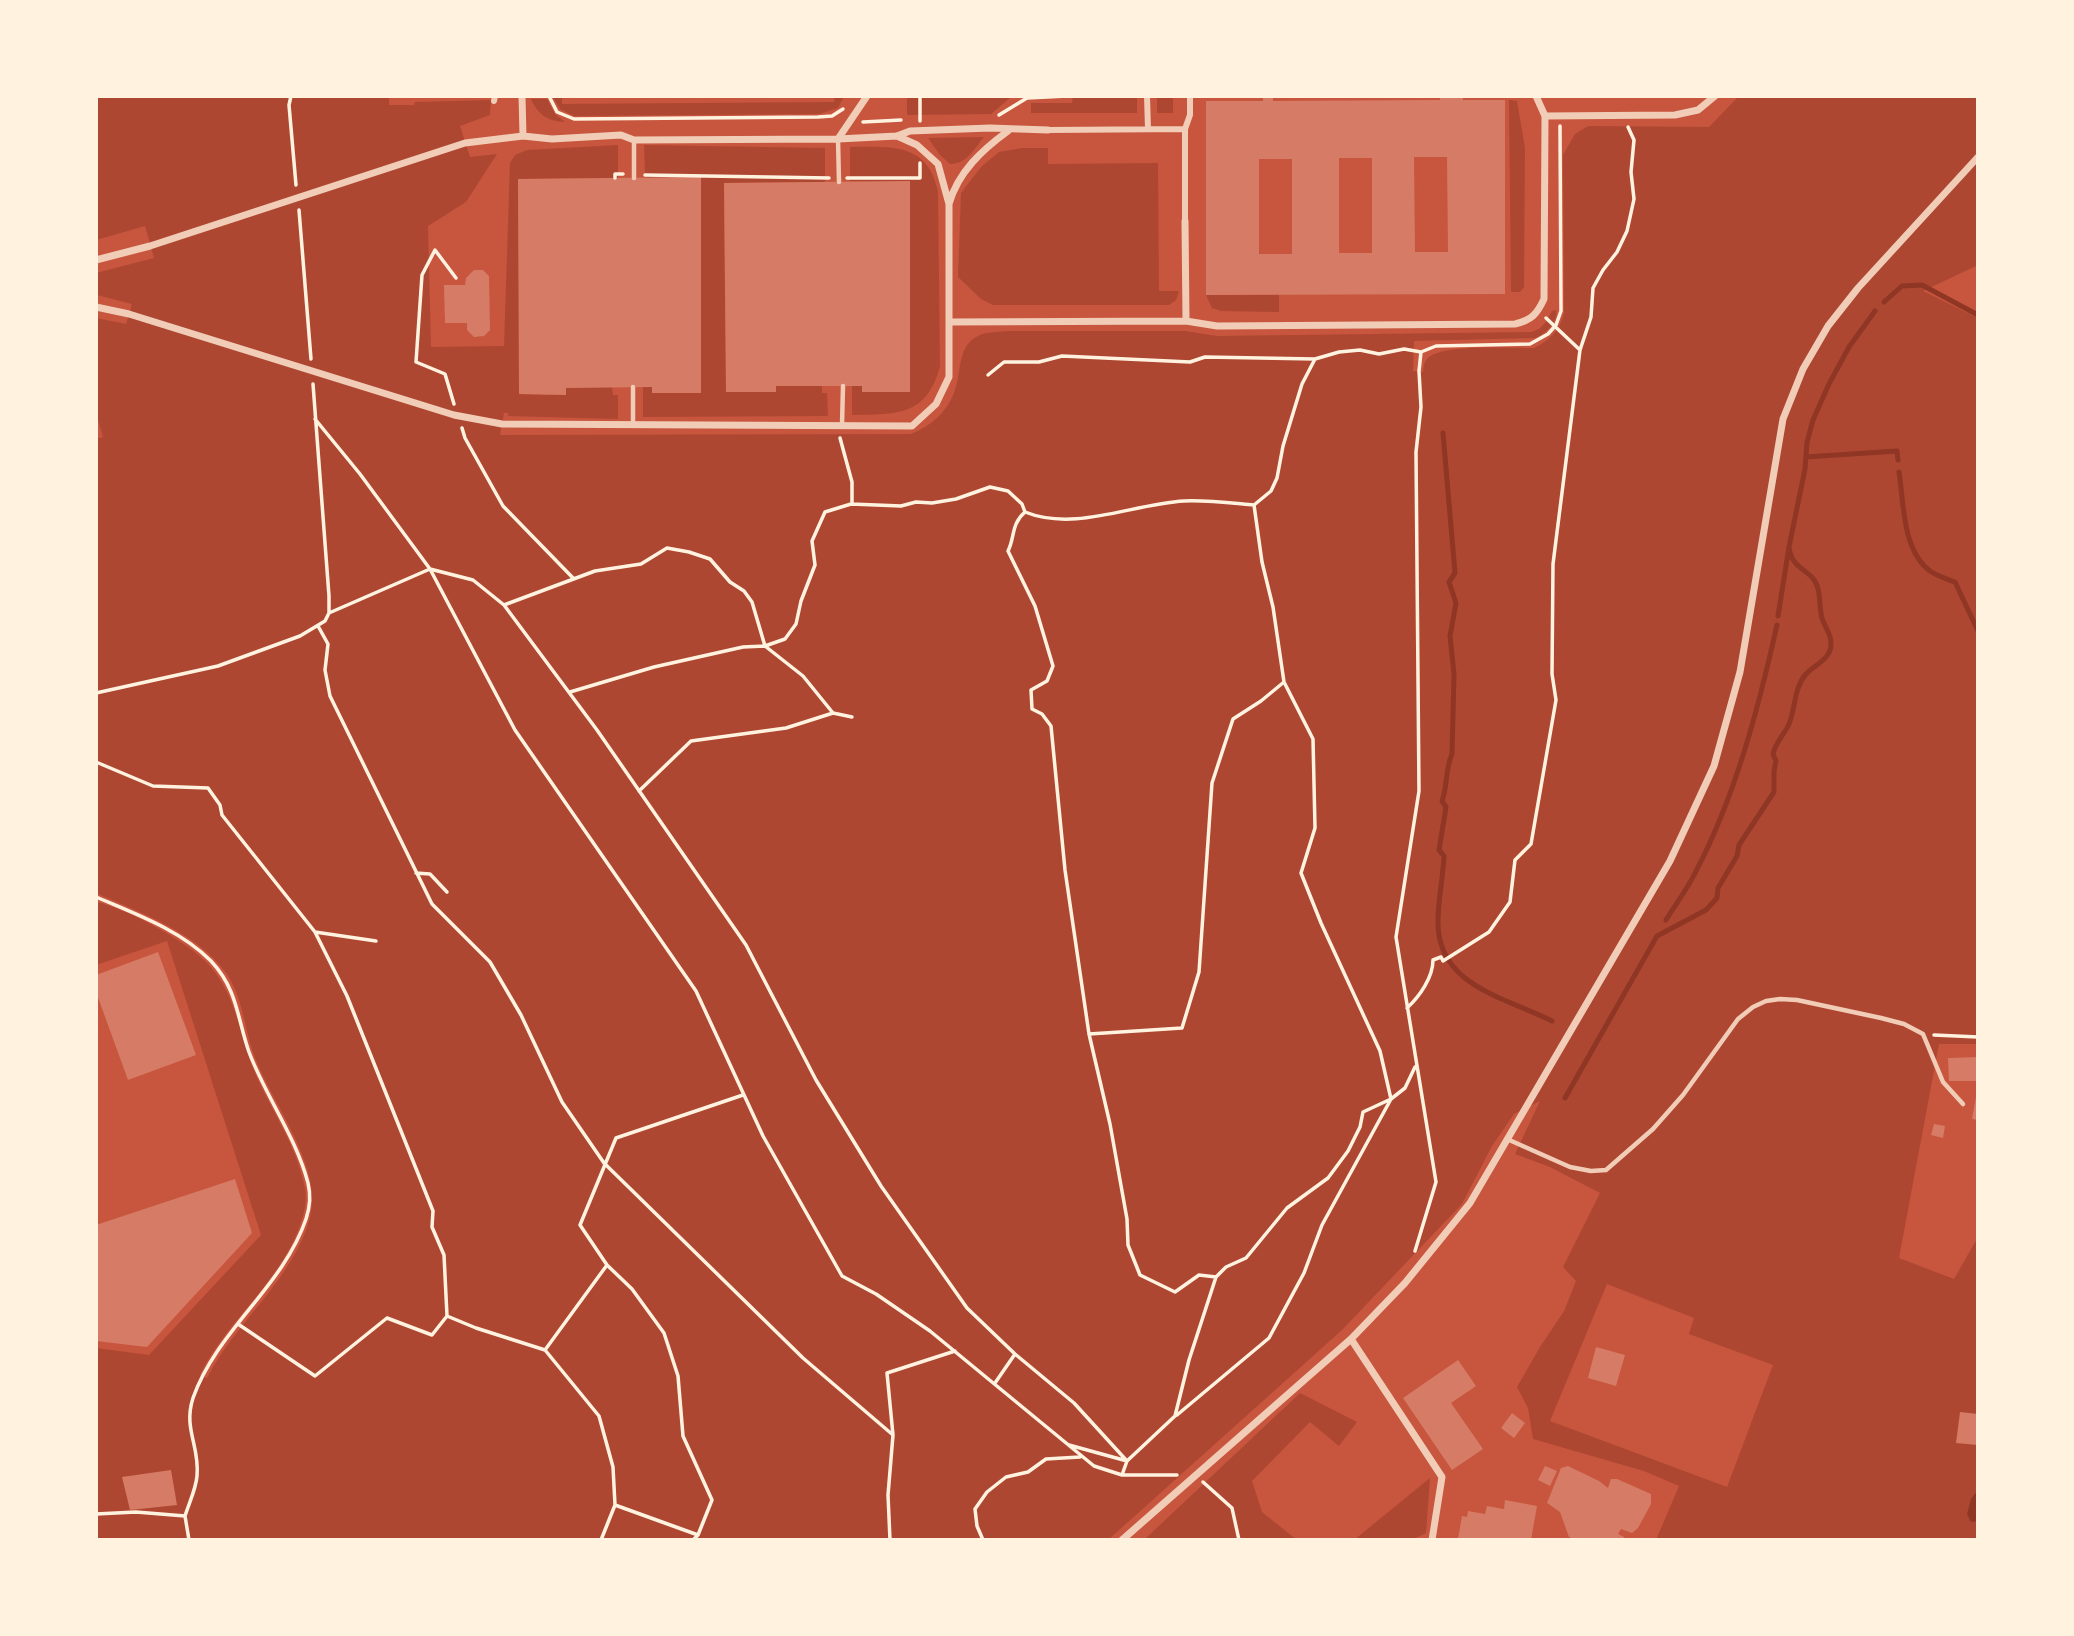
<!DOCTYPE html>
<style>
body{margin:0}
#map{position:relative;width:2074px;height:1636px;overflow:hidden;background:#c8553d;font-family:"Fira Sans",sans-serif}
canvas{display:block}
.frame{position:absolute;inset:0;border:98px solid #fff3e0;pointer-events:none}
</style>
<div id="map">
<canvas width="2074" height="1636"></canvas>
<div class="frame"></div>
</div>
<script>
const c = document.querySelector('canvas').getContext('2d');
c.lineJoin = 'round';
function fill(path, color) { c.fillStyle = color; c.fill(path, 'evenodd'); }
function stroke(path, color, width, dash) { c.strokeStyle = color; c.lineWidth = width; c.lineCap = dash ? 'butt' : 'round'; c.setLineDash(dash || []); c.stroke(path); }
fill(new Path2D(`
 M 96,96 L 389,96 L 389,105 L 414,105 L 415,102 L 491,100 L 490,115 L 460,126 L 470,157 L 497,154 L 466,202 L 428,226 L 431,347 L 504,346 L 510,163 L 515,155 L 527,150 L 618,145 L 618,178 L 518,179 L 520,394 L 566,395 L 566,388 L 612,387 L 613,395 L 618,395 L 618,419 L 508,416 L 508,413 L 504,413 L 500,435 L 911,434 C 931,426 946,413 954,393 C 963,370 955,341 986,333 C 992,332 1001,332 1008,331 L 1185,331 L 1217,336 L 1531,332 L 1539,329 L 1546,322 L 1552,311 L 1556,310 C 1558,322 1547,332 1536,338 L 1414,341 L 1413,371 L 1423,372 C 1424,365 1424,361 1429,357 C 1445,344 1511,348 1534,348 C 1549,341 1560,330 1564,313 L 1563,155 L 1575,134 L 1588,126 L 1709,127 L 1739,96 L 1978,96 L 1978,265 L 1923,291 L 1978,318 L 1978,1044 L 1939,1044 L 1899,1258 L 1954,1279 L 1978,1237 L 1978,1540 L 1656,1540 L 1679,1486 L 1644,1471 L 1533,1439 L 1528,1408 L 1517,1387 L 1540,1347 L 1564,1311 L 1576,1281 L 1563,1267 L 1600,1193 L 1550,1167 L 1515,1154 L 1540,1101 L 1514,1114 L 1492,1146 L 1462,1204 L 1342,1330 L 1108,1540 L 96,1540 L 96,1348 L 149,1355 L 261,1235 L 167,941 L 96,965 L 96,902 C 128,909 189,942 210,966 C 237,997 240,1037 255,1073 C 271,1110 296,1145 304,1184 C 307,1195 306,1205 303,1216 C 286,1278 228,1318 200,1375 L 207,1378 C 236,1321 294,1279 310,1217 C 324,1164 267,1098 252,1049 C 244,1024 242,996 226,973 C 196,932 141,913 96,893 L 96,439 L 103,437 L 96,413 L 96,318 L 126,324 L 132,304 L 97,295 L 96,273 L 154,258 L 145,226 L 96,240 ZM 1607,1284 L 1694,1318 L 1689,1334 L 1773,1365 L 1727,1487 L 1550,1421 Z
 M 552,96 L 562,96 L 562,104 L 834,102 L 835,96 L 844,96 L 838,108 L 819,114 L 574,116 L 560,109 Z
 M 907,96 L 1012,96 L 991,114 L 907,115 Z
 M 1073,96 L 1137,96 L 1137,113 L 1031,113 L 1031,103 L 1072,103 Z
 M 1157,96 L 1173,96 L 1173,113 L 1157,113 Z
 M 531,99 L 547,99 L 555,114 L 565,122 C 548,121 538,115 531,99 Z
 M 1509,100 L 1517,101 L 1525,148 L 1524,287 L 1520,292 L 1511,292 Z
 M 984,137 C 974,149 967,164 950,164 L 940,155 L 928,138 Z
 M 644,145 L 825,148 L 825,182 L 724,183 L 726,392 L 775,392 L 776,386 L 822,386 L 822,393 L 827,393 L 828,416 L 643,417 L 643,387 L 652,387 L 653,393 Z
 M 850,147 C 891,147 928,142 938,192 L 940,366 C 927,417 896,414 852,415 L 852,386 L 862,386 L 862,392 L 910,392 L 910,182 L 850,181 Z
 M 1022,148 L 1048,148 L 1048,164 L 1158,163 L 1159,291 L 1179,291 L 1176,300 L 1169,305 L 993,305 L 981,299 L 958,277 L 961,193 L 981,167 L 999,152 Z
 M 1279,294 L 1279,312 L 1221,311 L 1212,308 L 1206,295 Z
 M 1300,1393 L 1357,1422 L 1339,1446 L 1310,1422 L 1252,1481 L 1262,1512 L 1297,1540 L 1144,1540 Z
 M 1430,1478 L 1426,1533 L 1412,1540 L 1354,1540 Z`), '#ae4732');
fill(new Path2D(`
 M 1978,1490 L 1978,1521 L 1971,1522 L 1967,1514 L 1971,1499 Z`), '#8f3625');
stroke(new Path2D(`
 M 1884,302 L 1902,286 L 1922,285 L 1978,315
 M 1443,433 L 1455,573 L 1449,582 L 1456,603 L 1450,636 L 1454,674 L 1452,754 C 1445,769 1448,785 1442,801 L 1446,807 L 1439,850 L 1444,856 C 1443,878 1438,900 1438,921 C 1437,986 1505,997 1552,1021
 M 1806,457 L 1897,451 L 1898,460
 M 1899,472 C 1904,503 1902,550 1930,571 C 1937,576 1947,579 1955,582 L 1978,631
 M 1778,616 L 1789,547 L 1805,469 L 1807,442 L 1813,420 L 1829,384 L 1849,347 L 1875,311
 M 1666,920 C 1675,905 1686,891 1694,875 C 1735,798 1758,710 1777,625
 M 1565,1098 L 1657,936 L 1706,910 L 1717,898 L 1718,888 L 1737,856 L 1739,845 L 1774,792 L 1774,771 L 1776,761 L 1773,754 C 1776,742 1783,736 1788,726 C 1796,710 1793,689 1806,674 C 1814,665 1828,661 1831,647 C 1832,637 1827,630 1823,621 C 1819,611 1821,600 1818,589 C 1813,568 1792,572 1789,547`), '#8f3625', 5);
fill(new Path2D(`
 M 1263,96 L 1273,96 L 1273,101 L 1440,100 L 1440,96 L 1463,96 L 1463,100 L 1505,100 L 1505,294 L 1206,295 L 1206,101 L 1263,101 ZM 1414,157 L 1447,157 L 1448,252 L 1415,252 ZM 1339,158 L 1372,158 L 1372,253 L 1339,253 ZM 1259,159 L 1292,159 L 1292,254 L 1259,254 Z
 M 701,177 L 701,393 L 652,393 L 652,387 L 566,388 L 566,395 L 519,394 L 518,179 Z
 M 910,181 L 910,392 L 862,392 L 862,386 L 776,386 L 776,392 L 726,392 L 724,183 Z
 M 474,270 L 483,270 L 489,276 L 490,330 L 484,336 L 474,337 L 467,330 L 467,323 L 445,323 L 444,285 L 465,285 L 466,278 Z
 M 158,952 L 196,1055 L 128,1080 L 96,992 L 96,975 Z
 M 1978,1057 L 1978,1081 L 1949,1081 L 1948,1058 Z
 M 1976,1097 L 1978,1097 L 1978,1120 L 1972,1119 Z
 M 1934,1124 L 1945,1126 L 1943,1138 L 1931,1135 Z
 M 235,1179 L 252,1233 L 147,1347 L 96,1341 L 96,1225 Z
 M 1596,1347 L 1625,1355 L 1616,1386 L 1588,1378 Z
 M 1458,1360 L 1476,1386 L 1451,1403 L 1483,1449 L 1452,1470 L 1403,1398 Z
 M 1960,1412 L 1978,1414 L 1978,1445 L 1956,1443 Z
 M 1512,1413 L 1525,1423 L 1514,1438 L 1501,1428 Z
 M 1545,1466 L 1557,1471 L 1550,1486 L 1538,1480 Z
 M 1568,1466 L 1599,1481 L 1608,1488 L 1611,1479 L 1617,1479 L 1651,1494 L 1651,1504 L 1638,1528 L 1632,1533 L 1621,1529 L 1618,1534 L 1624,1537 L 1624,1540 L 1576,1540 L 1569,1537 L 1560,1512 L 1547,1503 L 1561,1468 Z
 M 171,1470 L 177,1505 L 130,1510 L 122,1477 Z
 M 1505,1500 L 1537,1506 L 1531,1540 L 1458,1539 L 1462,1516 L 1467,1517 L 1468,1511 L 1485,1514 L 1487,1506 L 1504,1509 Z`), '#d67c66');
stroke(new Path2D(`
 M 291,96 L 289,105 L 296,185
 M 549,96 L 557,112 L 574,119 L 818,117 L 832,116 L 843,109
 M 999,115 L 1027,98 L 1067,96
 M 920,121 L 920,96
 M 863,122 L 901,120
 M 645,175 L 829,178
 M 615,178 L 615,174 L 623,174
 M 847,178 L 920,178 L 920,163
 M 299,210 L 311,359
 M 1546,318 L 1580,350
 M 988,375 L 1004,362 L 1039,362 L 1062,356 L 1190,362 L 1205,357 L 1315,359
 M 454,404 L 445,374 L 416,362 L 422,275 L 435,250 L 456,278
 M 315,419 L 360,474 L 430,569 L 515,730 L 696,991 L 763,1136 L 842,1276 L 876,1294 L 930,1331 L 1094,1466 L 1122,1475 L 1177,1475
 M 462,428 L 465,438 L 503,506 L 574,579
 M 840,438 L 852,482 L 852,504
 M 504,605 L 597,730 L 746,945 L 816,1080 L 881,1186 L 967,1308 L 1015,1354 L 1074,1403 L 1127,1461 L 1122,1475
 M 329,613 L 430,569 L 473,580 L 504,605 L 595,571 L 641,564 L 667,548 L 689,552 L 710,559 L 730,582 L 744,591 L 752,602 L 765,646 L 803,676 L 833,713 L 786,728 L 691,741 L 639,791
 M 318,626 L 328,644 L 325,670 L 330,696 L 432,904 L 490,962 L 521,1015 L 562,1102 L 604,1163 L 803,1358 L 893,1435 L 887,1373 L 955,1351
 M 570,692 L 654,667 L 743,647 L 765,646 L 785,639 L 796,624 L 801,601 L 815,565 L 812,541 L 825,512 L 851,504 L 901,506 L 916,502 L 932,503 L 956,499 L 990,487 L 1008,491 L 1022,504 L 1025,512
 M 96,693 L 218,666 L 300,636 L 325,621 L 329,613 L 329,596 L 313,384
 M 833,713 L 852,717
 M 96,762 L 153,786 L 208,788 L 220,805 L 222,815 L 315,932 L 376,941
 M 416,873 L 430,874 L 447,892
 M 96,897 C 136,914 180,930 211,961 C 238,990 237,1018 249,1052 C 266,1097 296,1137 308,1183 C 311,1195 310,1207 306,1219 C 283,1287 217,1330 193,1398 C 183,1429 200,1446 197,1476 C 196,1489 189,1503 185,1516 L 136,1512 L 96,1514
 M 1407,1008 C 1420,996 1433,977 1433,960 L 1441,957 L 1443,961 L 1489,932 L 1510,902 L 1515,860 L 1531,844 L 1556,700 L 1552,674 L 1553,564 L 1580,350 L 1591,317 L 1593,288 L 1603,270 L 1617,252 L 1627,231 L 1634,199 L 1631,172 L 1634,140 L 1628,127
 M 1089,1034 L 1065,870 L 1051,726 L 1042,714 L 1032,709 L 1031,690 L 1047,681 L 1053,666 L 1035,606 L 1008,551 C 1015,537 1011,524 1025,512 C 1075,532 1132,504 1184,501 C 1207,500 1231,503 1254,505
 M 1934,1035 L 1978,1037
 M 1415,1251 L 1436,1182 L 1396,937 L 1419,791 L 1416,452 L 1421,407 L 1419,371 L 1421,352
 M 1216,1277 L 1226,1267 L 1246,1258 L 1287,1208 L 1328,1178 L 1348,1151 L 1360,1127 L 1363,1112 L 1391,1099 L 1380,1051 L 1321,923 L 1301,873 L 1315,828 L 1313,739 L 1284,682
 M 447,1316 L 476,1328 L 545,1350 L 599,1416 L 613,1467 L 615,1505 L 601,1540
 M 238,1324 L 315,1376 L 387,1318 L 432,1335 L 447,1316 L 444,1255 L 432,1227 L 433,1211 L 347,996 L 315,932
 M 545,1350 L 607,1265
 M 995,1383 L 1015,1354
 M 1177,1415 L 1269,1338 L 1304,1273 L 1322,1225 L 1391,1099 L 1405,1088 L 1415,1067
 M 1069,1445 L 1127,1461 L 1175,1416 L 1189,1360 L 1216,1277 L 1199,1275 L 1175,1292 L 1140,1275 L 1128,1245 L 1127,1219 L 1110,1124 L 1089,1034 L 1182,1028 L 1199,972 L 1212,783 L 1233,719 L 1261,701 L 1284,682 L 1273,607 L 1262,562 L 1254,505 L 1271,491 L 1277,478 L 1283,446 L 1302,384 L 1315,359 L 1339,352 L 1360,350 L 1379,354 L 1404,349 L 1421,352 L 1436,346 L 1530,344 L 1548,334 L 1556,325 L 1561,311 L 1560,126
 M 1203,1482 L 1232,1508 L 1239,1540
 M 615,1505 L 698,1535
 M 185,1516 L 189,1540
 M 693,1540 L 698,1535 L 712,1500 L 683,1436 L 678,1376 L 664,1333 L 632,1289 L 607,1265 L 580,1225 L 616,1138 L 743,1095
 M 890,1540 L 888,1495 L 893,1435
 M 983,1540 L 977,1526 L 975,1509 L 987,1492 L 1006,1477 L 1028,1472 L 1046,1459 L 1080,1457`), '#fff3e0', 3.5);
stroke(new Path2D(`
 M 838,139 L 839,182
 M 634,178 L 634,141
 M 633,425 L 633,387
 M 842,425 L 843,386
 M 1507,1139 L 1570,1167 L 1591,1171 L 1606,1170 L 1653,1129 L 1683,1095 L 1738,1019 L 1753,1007 L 1766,1001 L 1780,999 L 1797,1000 L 1881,1018 L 1904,1024 L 1923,1034 L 1943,1082 L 1963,1104`), '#f1ccb7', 4.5);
stroke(new Path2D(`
 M 1147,96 L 1148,129
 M 494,101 L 495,96
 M 1048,130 L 1185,129
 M 1185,221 L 1185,129 L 1190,115 L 1190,96`), '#f1ccb7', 6);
stroke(new Path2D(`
 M 522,96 L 523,136
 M 1545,116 L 1675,115 L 1698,110 L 1715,96
 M 838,139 L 867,96
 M 949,204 C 958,172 982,150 1008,131
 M 1185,221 L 1186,321
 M 96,260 L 150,246 L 465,143 L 523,136 L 552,139 L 621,135 L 634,140 L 838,139 L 897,136 L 910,131 L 990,128 L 1048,130
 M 96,307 L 129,314 L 454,415 L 502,424 L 912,426 L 936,404 L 949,377 L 949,204 L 938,164 L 917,145 L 897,136
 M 949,322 L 1186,321 L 1217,326 L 1515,324 C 1532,320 1537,314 1544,299 L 1545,116 L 1536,96
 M 1351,1339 L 1442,1477 L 1432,1540
 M 1122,1540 L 1351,1339 L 1405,1283 L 1470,1203 L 1670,861 L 1714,766 L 1740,672 L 1783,419 L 1803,369 L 1828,326 L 1858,288 L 1978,157`), '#f1ccb7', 7);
</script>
